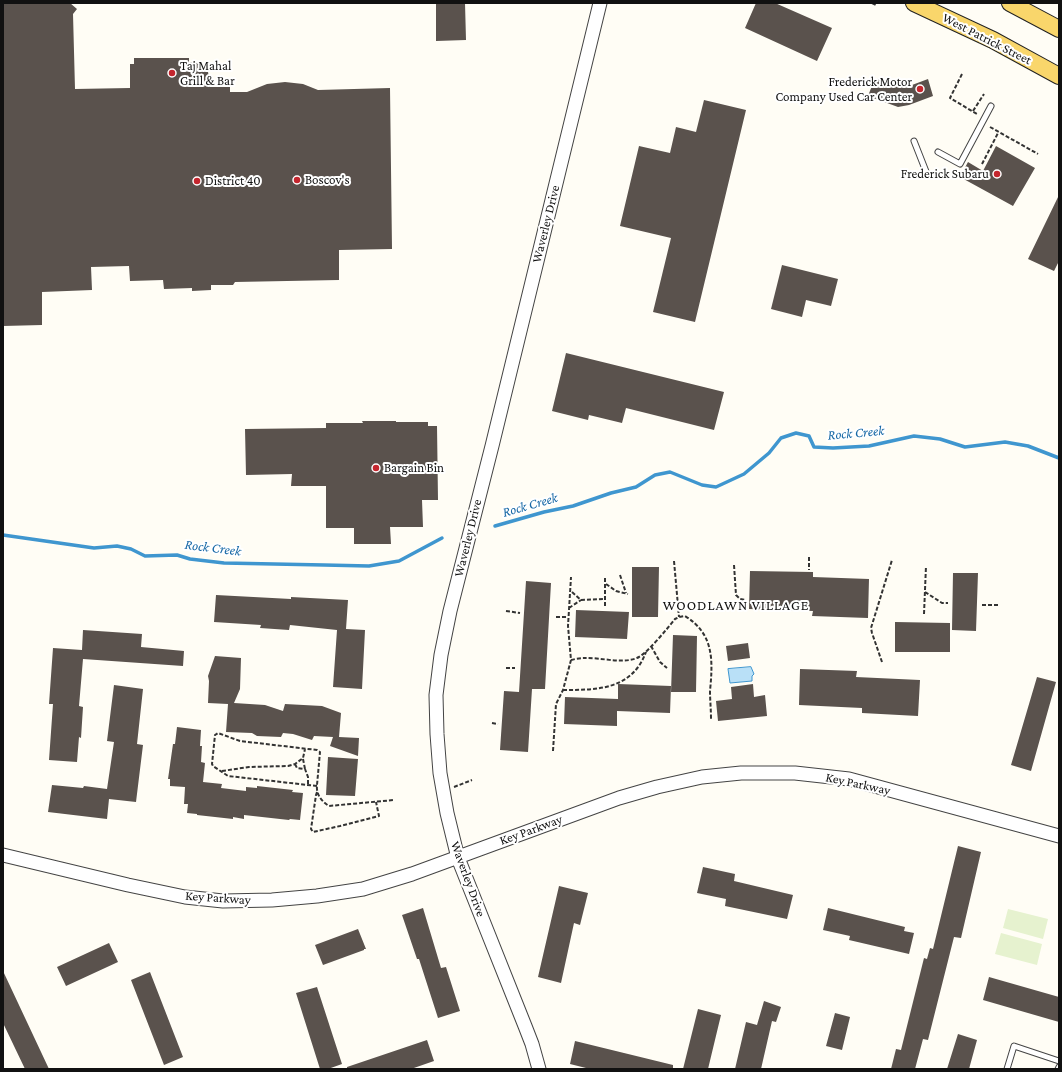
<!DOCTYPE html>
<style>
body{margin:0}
#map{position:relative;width:1062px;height:1072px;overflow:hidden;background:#fffdf5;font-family:"Crimson Pro",serif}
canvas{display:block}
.frame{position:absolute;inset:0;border:4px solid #111;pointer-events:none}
</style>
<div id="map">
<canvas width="1062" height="1072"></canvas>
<div class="frame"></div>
</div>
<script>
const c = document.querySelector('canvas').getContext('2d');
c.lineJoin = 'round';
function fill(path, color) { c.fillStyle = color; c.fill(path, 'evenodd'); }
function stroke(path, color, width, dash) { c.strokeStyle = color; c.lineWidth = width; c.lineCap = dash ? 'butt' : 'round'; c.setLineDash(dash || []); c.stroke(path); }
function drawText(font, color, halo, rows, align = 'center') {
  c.font = font + ' "Crimson Pro",serif'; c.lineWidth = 4; c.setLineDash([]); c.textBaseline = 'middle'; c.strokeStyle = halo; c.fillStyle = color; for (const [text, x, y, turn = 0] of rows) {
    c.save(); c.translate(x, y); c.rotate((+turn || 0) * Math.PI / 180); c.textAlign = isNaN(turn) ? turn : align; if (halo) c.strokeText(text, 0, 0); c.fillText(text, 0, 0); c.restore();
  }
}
fill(new Path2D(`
 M 1008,909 L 1048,919 L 1043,939 L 1003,928 Z
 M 1001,933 L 1042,944 L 1037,965 L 995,954 Z`), '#e6f2cf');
const water = new Path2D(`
 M 751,667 L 754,674 L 752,676 L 752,681 L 730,683 L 728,669 Z`);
fill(water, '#b9e0f7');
stroke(water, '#3f96cf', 1);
stroke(new Path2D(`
 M 495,526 L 544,512 L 573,506 L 611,493 L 636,487 L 655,475 L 670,472 L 702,485 L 716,487 L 744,474 L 769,453 L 781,438 L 796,433 L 809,436 L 814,447 L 833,448 L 869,446 L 914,436 L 940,439 L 965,447 L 1005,442 L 1028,446 L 1059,458
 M 3,535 L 94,548 L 117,546 L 131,549 L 145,556 L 177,555 L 190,559 L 224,563 L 324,565 L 369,566 L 399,561 L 442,538`), '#3f96cf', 3.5);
fill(new Path2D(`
 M 70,3 L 77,9 L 73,14 L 75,89 L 130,88 L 130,64 L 134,64 L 134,58 L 189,58 L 189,62 L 207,64 L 210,87 L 230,87 L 230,92 L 247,92 L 267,84 L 285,82 L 303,84 L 318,90 L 390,88 L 392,249 L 339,250 L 339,280 L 235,282 L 233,285 L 211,285 L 211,290 L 192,291 L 192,288 L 164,289 L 163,280 L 130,281 L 129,266 L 91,267 L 92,290 L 42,292 L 42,325 L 3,326 L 3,4 Z
 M 436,3 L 465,3 L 466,40 L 436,41 Z
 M 756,3 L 775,3 L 832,28 L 817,61 L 745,28 Z
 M 875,78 L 904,88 L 928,79 L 933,96 L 909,105 L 898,107 L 868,96 Z
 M 704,100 L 746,110 L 695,322 L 653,312 L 671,238 L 620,226 L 639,146 L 670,153 L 676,127 L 696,132 Z
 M 996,146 L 1035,168 L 1013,206 L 960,177 L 968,162 L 983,171 Z
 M 1059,195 L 1059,261 L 1054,271 L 1028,259 Z
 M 782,265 L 838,279 L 831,306 L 806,300 L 802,317 L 771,309 Z
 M 566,353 L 724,392 L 714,430 L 626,408 L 622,423 L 589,415 L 588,420 L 552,411 Z
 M 362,421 L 396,421 L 396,422 L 428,422 L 428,426 L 437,426 L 438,500 L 422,500 L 423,527 L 390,527 L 391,544 L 354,544 L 354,528 L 326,528 L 326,486 L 291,486 L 292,474 L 246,475 L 245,429 L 326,428 L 326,423 L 363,423 Z
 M 632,567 L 659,567 L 658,617 L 632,617 Z
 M 750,571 L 813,572 L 813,577 L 869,579 L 868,618 L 812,616 L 813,611 L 749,609 Z
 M 953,573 L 978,573 L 976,631 L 952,630 Z
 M 526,581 L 551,583 L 545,689 L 532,689 L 528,752 L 500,750 L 504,691 L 519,692 Z
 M 216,595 L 291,599 L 291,597 L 348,600 L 346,629 L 365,630 L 362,689 L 333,687 L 337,630 L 290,625 L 289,630 L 260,628 L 261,625 L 214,622 Z
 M 576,610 L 629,612 L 627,639 L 575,637 Z
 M 895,622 L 950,623 L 950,652 L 895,652 Z
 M 83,630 L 142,634 L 141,647 L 184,651 L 183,666 L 83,659 L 79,706 L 83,707 L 81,738 L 79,737 L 77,762 L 49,760 L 53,704 L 49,704 L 53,648 L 82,650 Z
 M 673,635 L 697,636 L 696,692 L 671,692 Z
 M 748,643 L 750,658 L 728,661 L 726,646 Z
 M 215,656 L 241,658 L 240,689 L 234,703 L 265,705 L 283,711 L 285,704 L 322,706 L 341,713 L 339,737 L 359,738 L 358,756 L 330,746 L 333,737 L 314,736 L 312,740 L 293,734 L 283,733 L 281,737 L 257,736 L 252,733 L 226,732 L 228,704 L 208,703 L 209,681 L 208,676 Z
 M 800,669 L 857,671 L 856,677 L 920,680 L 918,716 L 862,713 L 862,708 L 799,705 Z
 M 1037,677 L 1056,682 L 1031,771 L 1011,765 Z
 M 618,684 L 671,686 L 670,713 L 617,711 L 617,726 L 564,724 L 565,697 L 618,699 Z
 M 753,684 L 754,697 L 765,695 L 767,716 L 718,721 L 716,701 L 732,699 L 731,687 Z
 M 114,685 L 143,689 L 137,744 L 143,745 L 136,802 L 109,799 L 107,819 L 48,812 L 52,785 L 83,788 L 84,786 L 107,789 L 114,742 L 107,741 Z
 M 177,727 L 201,730 L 200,746 L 202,746 L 201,762 L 205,763 L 203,782 L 222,784 L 221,788 L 246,791 L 246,787 L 257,788 L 257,786 L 293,790 L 292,792 L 303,793 L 300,820 L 290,819 L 289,820 L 244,815 L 244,819 L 233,817 L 233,819 L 197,815 L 197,814 L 187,813 L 188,804 L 184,804 L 185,787 L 170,786 L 170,779 L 168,779 L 173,744 L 175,744 Z
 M 328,757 L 358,759 L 355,796 L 326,795 Z
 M 958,846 L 981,852 L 961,938 L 954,937 L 928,1040 L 923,1039 L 915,1069 L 891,1069 L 896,1049 L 901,1050 L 924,958 L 927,959 L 930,948 L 933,949 Z
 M 703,867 L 735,874 L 734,881 L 793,895 L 787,919 L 725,906 L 726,899 L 697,893 Z
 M 559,886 L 588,893 L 580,925 L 574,923 L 561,983 L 538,977 Z
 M 423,908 L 441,968 L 446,967 L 460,1011 L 438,1018 L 419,959 L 417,959 L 402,915 Z
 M 828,908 L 905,927 L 904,931 L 914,933 L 909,954 L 849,940 L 850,936 L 823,930 Z
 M 358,929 L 366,949 L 364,949 L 364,950 L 323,965 L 315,945 Z
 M 109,943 L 118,962 L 66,986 L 57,967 Z
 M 3,971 L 49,1069 L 25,1069 L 3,1023 Z
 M 150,972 L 183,1057 L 164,1065 L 131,980 Z
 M 989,977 L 1059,997 L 1059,1022 L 983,1000 Z
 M 317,987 L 342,1064 L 328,1069 L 320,1069 L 296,993 Z
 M 764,1001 L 781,1007 L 776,1022 L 772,1021 L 761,1069 L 735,1069 L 746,1022 L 757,1025 Z
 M 698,1009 L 721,1015 L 708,1069 L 683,1069 Z
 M 835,1013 L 850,1017 L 842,1050 L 826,1046 Z
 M 958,1034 L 977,1040 L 969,1069 L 947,1069 Z
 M 427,1040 L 434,1061 L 411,1069 L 347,1069 L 347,1067 Z
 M 575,1041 L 673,1065 L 673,1069 L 590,1069 L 570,1064 Z`), '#5a524d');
const service = new Path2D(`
 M 914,141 L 927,174
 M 938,152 L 960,164 L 991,106
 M 1007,1069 L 1014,1046 L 1059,1061
 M 1058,1069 L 1059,1067`);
const tertiary = new Path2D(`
 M 3,855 L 128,885 L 185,897 L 223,901 L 272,900 L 317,896 L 363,889 L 412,874 L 619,798 L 657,787 L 702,777 L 741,773 L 795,773 L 849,779 L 1059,836
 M 539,1069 L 532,1044 L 525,1026 L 458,858 L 447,813 L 440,773 L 437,734 L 436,695 L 441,655 L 450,611 L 492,446 L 600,3`);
const primary = new Path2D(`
 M 914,3 L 993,40 L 1059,76
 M 1010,3 L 1059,29`);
stroke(service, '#444', 7);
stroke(tertiary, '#444', 15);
stroke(primary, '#222', 18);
stroke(new Path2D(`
 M 872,3 L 876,5
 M 962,74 L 950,98 L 977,114
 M 973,111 L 984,94
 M 990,127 L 1038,154
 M 982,164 L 998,133
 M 809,557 L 809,570
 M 674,561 L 679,617
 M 734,565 L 736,595 L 740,599 L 745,600
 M 620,575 L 626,593
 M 606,584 L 616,591 L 628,594
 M 572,592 L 581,600 L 605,599
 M 925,592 L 942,603 L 948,603
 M 982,605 L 1000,605
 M 605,606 L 605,576
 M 569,608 L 581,600
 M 506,611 L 520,613
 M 924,614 L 926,566
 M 556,617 L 568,617
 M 651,646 L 660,662 L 667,668
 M 571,660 C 575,659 580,658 584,658 C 600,657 624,665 639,657 C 648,652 667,629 675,619 L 679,617 L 685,616 C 714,634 713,660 710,691 C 710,700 711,709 711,719
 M 882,662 L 872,633 L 871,628 L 892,560
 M 506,668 L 515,668
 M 563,690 C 597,690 632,690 646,652
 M 492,723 L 498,724
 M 553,751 L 556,704 L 563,690 L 571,660 L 568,626 L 571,577
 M 303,759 L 305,769
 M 295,764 L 297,768 L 305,769 L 308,777 L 308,785
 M 222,771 L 249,767 L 288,766 L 295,764 L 303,758 L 305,749
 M 317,786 L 228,776 L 213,766 L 212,764 L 215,735 L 218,733 L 240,741 L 317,750 L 320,752 L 317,785 C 316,794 321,801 329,806 L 394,800
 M 454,787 L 472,780
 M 317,792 L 316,795 L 311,829 L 313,832 L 340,826 L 379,816 L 376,802`), '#333', 2, [4, 2]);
stroke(service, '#fff', 5);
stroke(tertiary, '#fff', 13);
stroke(primary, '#f9d66b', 16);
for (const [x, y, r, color] of [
 [172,73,4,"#c4262e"],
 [920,89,4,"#c4262e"],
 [997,174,4,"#c4262e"],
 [297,180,4,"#c4262e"],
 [197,181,4,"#c4262e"],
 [376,468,4,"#c4262e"]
]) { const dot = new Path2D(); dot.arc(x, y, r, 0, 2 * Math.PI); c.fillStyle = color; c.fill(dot); stroke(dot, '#fff', 1.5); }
drawText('13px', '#111', '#fff', [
 ["West Patrick Street",987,39,27],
 ["Waverley Drive",546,224,-76],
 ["Waverley Drive",468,538,-76],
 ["Key Parkway",858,784,12],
 ["Key Parkway",531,830,-20],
 ["Waverley Drive",468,879,70],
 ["Key Parkway",218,898,4]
]);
drawText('13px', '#111', '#fff', [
 ["Taj Mahal",180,66],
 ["Grill & Bar",180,81],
 ["Frederick Motor",912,82,"right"],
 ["Company Used Car Center",912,97,"right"],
 ["Frederick Subaru",989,174,"right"],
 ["Boscov's",305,180],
 ["District 40",205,181],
 ["Bargain Bin",384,468]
], 'left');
drawText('italic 14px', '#1768a6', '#fff', [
 ["Rock Creek",856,433,-5],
 ["Rock Creek",530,505,-16],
 ["Rock Creek",213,548,7]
]);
c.letterSpacing = '1px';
drawText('14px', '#111', '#fff', [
 ["WOODLAWN VILLAGE",736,606]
]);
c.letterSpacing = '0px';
</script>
